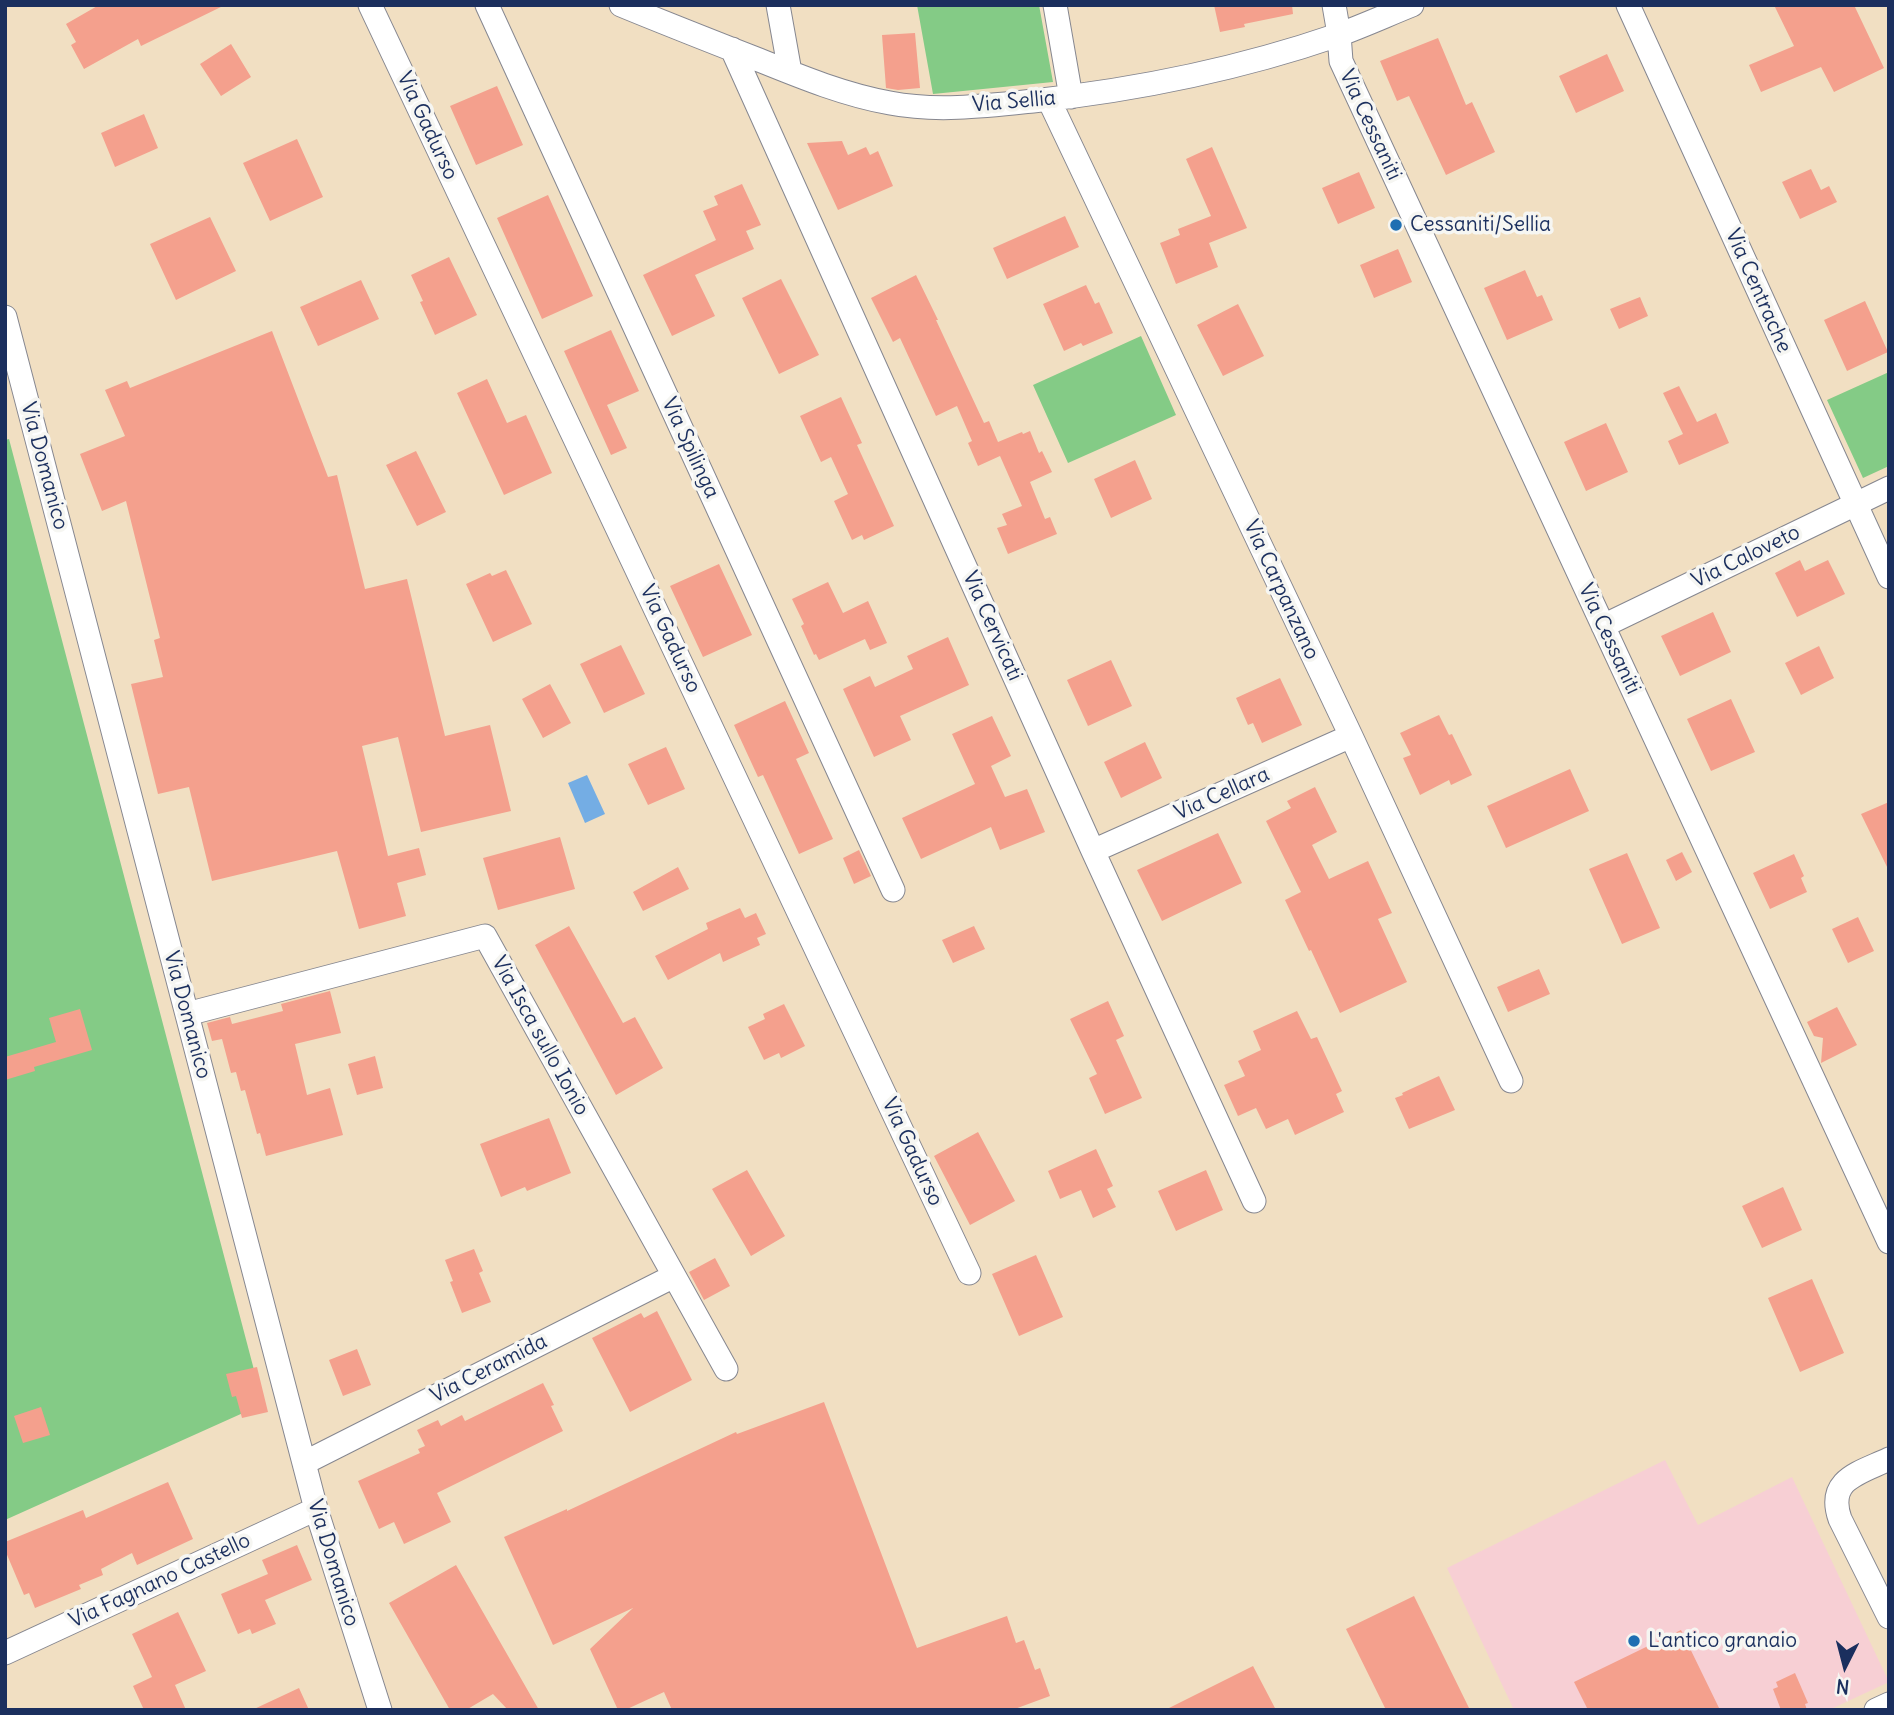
<!DOCTYPE html>
<style>
body{margin:0}
#map{position:relative;width:1894px;height:1715px;overflow:hidden;background:#f1dfc2;font-family:Delius,sans-serif}
canvas{display:block}
.frame{position:absolute;inset:0;border:7px solid #1b2f5e;pointer-events:none}
.north{position:absolute;left:1810px;top:1631px;width:70px;height:70px;-webkit-text-stroke:5px #f6f6f2;paint-order:stroke;rotate:186deg;font-size:19px;font-weight:700;line-height:28px;text-align:center;color:#1b2f5e}
.north::after{content:'';display:block;margin:auto;width:24px;height:32px;background:#1b2f5e;clip-path:polygon(50% 0,100% 100%,50% 72%,0 100%)}
</style>
<div id="map">
<canvas width="1894" height="1715"></canvas>
<div class="frame"></div>
<div class="north">N</div>
</div>
<script>
const c = document.querySelector('canvas').getContext('2d');
c.lineJoin = 'round';
function fill(path, color) { c.fillStyle = color; c.fill(path, 'evenodd'); }
function stroke(path, color, width, dash) { c.strokeStyle = color; c.lineWidth = width; c.lineCap = dash ? 'butt' : 'round'; c.setLineDash(dash || []); c.stroke(path); }
function drawText(font, color, halo, rows, align = 'center') {
  c.font = font + ' Delius,sans-serif'; c.lineWidth = 7; c.setLineDash([]); c.textBaseline = 'middle'; c.strokeStyle = halo; c.fillStyle = color; for (const [text, x, y, turn = 0] of rows) {
    c.save(); c.translate(x, y); c.rotate((+turn || 0) * Math.PI / 180); c.textAlign = isNaN(turn) ? turn : align; if (halo) c.strokeText(text, 0, 0); c.fillText(text, 0, 0); c.restore();
  }
}
fill(new Path2D(`
 M 1665,1460 L 1698,1525 L 1792,1477 L 1889,1682 L 1829,1710 L 1514,1710 L 1447,1568 Z`), '#f7cfd4');
fill(new Path2D(`
 M 917,5 L 1039,5 L 1053,82 L 933,94 Z
 M 1141,336 L 1176,415 L 1068,463 L 1033,385 Z
 M 1889,372 L 1889,466 L 1863,478 L 1827,400 Z
 M 9,439 L 263,1404 L 5,1520 L 5,440 Z`), '#84cb86');
fill(new Path2D(`
 M 587,775 L 605,814 L 585,823 L 568,783 Z`), '#74ade4');
fill(new Path2D(`
 M 99,5 L 225,5 L 141,46 L 138,39 L 84,69 L 71,45 L 76,42 L 66,24 Z
 M 1214,5 L 1292,5 L 1293,14 L 1244,24 L 1245,27 L 1220,32 Z
 M 1774,5 L 1854,5 L 1884,68 L 1834,92 L 1821,67 L 1761,92 L 1749,65 L 1794,46 Z
 M 915,33 L 920,88 L 898,90 L 886,88 L 882,35 Z
 M 1438,38 L 1466,105 L 1472,102 L 1495,152 L 1446,175 L 1409,96 L 1397,101 L 1380,61 Z
 M 231,44 L 251,77 L 221,96 L 200,64 Z
 M 1607,54 L 1624,91 L 1576,113 L 1559,76 Z
 M 497,86 L 523,145 L 476,165 L 450,106 Z
 M 144,114 L 158,148 L 115,167 L 101,133 Z
 M 297,139 L 323,197 L 270,221 L 243,163 Z
 M 842,141 L 848,155 L 866,147 L 870,155 L 878,151 L 893,186 L 838,210 L 807,143 Z
 M 1212,147 L 1247,228 L 1209,243 L 1218,267 L 1176,284 L 1160,243 L 1180,235 L 1178,229 L 1211,216 L 1186,159 Z
 M 1811,169 L 1821,190 L 1829,186 L 1837,202 L 1800,219 L 1782,182 Z
 M 1359,172 L 1375,208 L 1338,224 L 1322,188 Z
 M 742,184 L 761,225 L 746,231 L 754,249 L 695,275 L 715,316 L 672,336 L 643,275 L 716,240 L 703,211 L 718,205 L 714,196 Z
 M 548,195 L 593,296 L 542,319 L 497,218 Z
 M 1065,216 L 1079,247 L 1007,279 L 993,248 Z
 M 210,217 L 236,271 L 176,300 L 150,244 Z
 M 1398,249 L 1412,282 L 1374,298 L 1360,265 Z
 M 449,257 L 477,315 L 435,335 L 420,302 L 423,301 L 411,275 Z
 M 1525,270 L 1537,297 L 1542,295 L 1553,320 L 1507,340 L 1484,288 Z
 M 916,275 L 938,320 L 936,320 L 984,423 L 989,421 L 998,442 L 1022,432 L 1023,434 L 1030,431 L 1039,453 L 1042,451 L 1052,472 L 1030,482 L 1045,519 L 1050,517 L 1057,534 L 1008,554 L 997,528 L 1007,525 L 1002,514 L 1022,506 L 1000,456 L 978,466 L 968,443 L 972,441 L 957,406 L 936,416 L 900,338 L 893,342 L 871,298 Z
 M 781,279 L 819,355 L 779,374 L 742,298 Z
 M 361,280 L 379,319 L 318,346 L 300,307 Z
 M 1086,285 L 1095,304 L 1099,302 L 1113,333 L 1083,346 L 1081,343 L 1064,351 L 1043,304 Z
 M 1640,297 L 1648,316 L 1619,329 L 1610,309 Z
 M 1865,301 L 1888,352 L 1847,371 L 1824,320 Z
 M 1238,304 L 1264,356 L 1223,376 L 1197,325 Z
 M 611,330 L 639,391 L 607,405 L 627,448 L 611,455 L 564,351 Z
 M 272,331 L 328,477 L 337,475 L 365,589 L 407,579 L 445,736 L 490,725 L 511,811 L 421,832 L 398,737 L 362,746 L 388,856 L 419,848 L 426,875 L 397,883 L 406,916 L 359,929 L 337,851 L 212,881 L 189,787 L 158,794 L 131,684 L 163,677 L 154,640 L 160,638 L 126,501 L 102,511 L 80,454 L 125,436 L 105,390 L 127,381 L 130,388 Z
 M 487,379 L 507,423 L 526,415 L 552,473 L 504,495 L 457,393 Z
 M 1679,386 L 1697,422 L 1716,413 L 1729,443 L 1679,465 L 1668,441 L 1683,434 L 1663,393 Z
 M 841,397 L 862,443 L 857,445 L 894,526 L 864,540 L 862,535 L 852,540 L 834,501 L 848,494 L 831,457 L 821,462 L 800,416 Z
 M 1606,423 L 1628,472 L 1586,491 L 1564,442 Z
 M 416,451 L 446,512 L 417,526 L 386,465 Z
 M 1135,460 L 1152,499 L 1111,518 L 1094,479 Z
 M 1800,560 L 1805,571 L 1828,560 L 1845,594 L 1797,617 L 1775,573 Z
 M 719,564 L 752,635 L 703,657 L 670,586 Z
 M 506,570 L 532,624 L 493,642 L 466,584 L 490,573 L 492,576 Z
 M 828,582 L 843,613 L 868,601 L 887,643 L 870,650 L 865,639 L 819,660 L 816,654 L 814,655 L 801,626 L 804,624 L 792,599 Z
 M 1713,612 L 1731,652 L 1680,676 L 1661,636 Z
 M 948,637 L 969,685 L 900,716 L 911,740 L 874,757 L 843,689 L 870,676 L 875,687 L 913,669 L 907,656 Z
 M 621,645 L 645,694 L 604,713 L 580,664 Z
 M 1819,646 L 1834,678 L 1801,695 L 1785,663 Z
 M 1111,660 L 1132,706 L 1088,726 L 1067,680 Z
 M 1280,678 L 1302,725 L 1262,743 L 1253,723 L 1248,725 L 1236,698 Z
 M 550,684 L 571,723 L 543,738 L 522,699 Z
 M 1731,699 L 1755,752 L 1711,771 L 1687,719 Z
 M 785,701 L 809,753 L 796,759 L 833,839 L 799,854 L 763,775 L 758,777 L 734,725 Z
 M 1439,715 L 1449,735 L 1452,734 L 1472,775 L 1451,785 L 1449,780 L 1420,795 L 1403,758 L 1411,755 L 1400,733 Z
 M 992,716 L 1011,756 L 991,766 L 1005,797 L 1027,789 L 1045,832 L 1000,850 L 991,827 L 921,859 L 902,818 L 975,784 L 952,734 Z
 M 1145,742 L 1162,778 L 1121,798 L 1104,762 Z
 M 666,747 L 685,789 L 648,805 L 628,764 Z
 M 1570,769 L 1589,811 L 1506,848 L 1487,806 Z
 M 1315,787 L 1337,832 L 1312,845 L 1329,879 L 1368,861 L 1392,913 L 1378,919 L 1407,982 L 1340,1013 L 1311,950 L 1309,951 L 1285,900 L 1301,892 L 1266,821 L 1291,808 L 1287,801 Z
 M 1889,802 L 1889,871 L 1861,814 Z
 M 1218,833 L 1242,883 L 1162,921 L 1137,870 Z
 M 560,837 L 575,889 L 498,910 L 483,858 Z
 M 859,850 L 871,876 L 854,884 L 843,858 Z
 M 1682,852 L 1692,872 L 1676,881 L 1666,860 Z
 M 1627,853 L 1660,928 L 1622,944 L 1589,869 Z
 M 1794,854 L 1804,876 L 1801,878 L 1807,892 L 1770,909 L 1753,873 Z
 M 678,867 L 689,889 L 643,911 L 633,892 Z
 M 740,908 L 745,918 L 756,913 L 766,934 L 757,938 L 760,945 L 723,962 L 720,953 L 668,980 L 655,956 L 708,929 L 706,923 Z
 M 1858,917 L 1874,951 L 1848,963 L 1832,929 Z
 M 569,926 L 623,1023 L 635,1017 L 663,1068 L 616,1095 L 535,945 Z
 M 974,926 L 985,949 L 953,963 L 942,940 Z
 M 1539,969 L 1550,994 L 1508,1012 L 1497,987 Z
 M 330,991 L 341,1033 L 295,1044 L 307,1095 L 330,1088 L 343,1135 L 266,1156 L 260,1133 L 257,1134 L 245,1090 L 241,1091 L 236,1072 L 231,1073 L 222,1039 L 212,1041 L 207,1023 L 230,1017 L 232,1024 L 283,1011 L 281,1004 Z
 M 1108,1001 L 1124,1036 L 1116,1040 L 1142,1098 L 1105,1114 L 1089,1078 L 1097,1074 L 1070,1019 Z
 M 784,1004 L 805,1046 L 781,1058 L 779,1053 L 764,1060 L 748,1027 L 765,1019 L 763,1014 Z
 M 1837,1007 L 1857,1045 L 1821,1063 L 1823,1038 L 1814,1036 L 1807,1022 Z
 M 80,1009 L 92,1050 L 34,1067 L 35,1071 L 5,1080 L 5,1057 L 56,1042 L 49,1018 Z
 M 1297,1011 L 1311,1039 L 1317,1037 L 1342,1091 L 1336,1094 L 1344,1112 L 1295,1135 L 1288,1119 L 1266,1129 L 1256,1108 L 1238,1116 L 1224,1085 L 1245,1076 L 1238,1061 L 1261,1050 L 1253,1031 Z
 M 375,1056 L 383,1088 L 357,1095 L 348,1064 Z
 M 1439,1076 L 1455,1110 L 1409,1129 L 1395,1098 L 1403,1095 L 1402,1093 Z
 M 549,1118 L 571,1173 L 527,1191 L 525,1187 L 501,1197 L 480,1144 Z
 M 978,1132 L 1015,1201 L 970,1225 L 934,1156 Z
 M 1096,1149 L 1113,1186 L 1107,1189 L 1116,1207 L 1093,1218 L 1081,1190 L 1060,1199 L 1048,1171 Z
 M 747,1170 L 785,1236 L 751,1256 L 712,1189 Z
 M 1206,1170 L 1223,1210 L 1176,1231 L 1158,1191 Z
 M 1783,1187 L 1802,1230 L 1762,1248 L 1742,1206 Z
 M 474,1249 L 483,1271 L 479,1273 L 491,1302 L 462,1313 L 450,1282 L 453,1281 L 445,1260 Z
 M 1036,1255 L 1063,1317 L 1019,1336 L 992,1274 Z
 M 715,1258 L 730,1286 L 704,1300 L 689,1272 Z
 M 1812,1279 L 1844,1353 L 1800,1372 L 1768,1298 Z
 M 657,1311 L 692,1380 L 630,1412 L 592,1338 L 641,1313 L 644,1318 Z
 M 357,1349 L 371,1385 L 343,1396 L 329,1360 Z
 M 257,1367 L 268,1412 L 242,1418 L 236,1396 L 232,1397 L 226,1374 Z
 M 543,1383 L 554,1405 L 551,1406 L 563,1431 L 437,1493 L 451,1522 L 404,1544 L 394,1522 L 379,1529 L 358,1481 L 420,1453 L 418,1449 L 425,1446 L 417,1430 L 438,1420 L 441,1426 L 462,1415 L 465,1421 Z
 M 824,1402 L 917,1648 L 1007,1616 L 1016,1643 L 1024,1640 L 1035,1670 L 1040,1668 L 1050,1696 L 1012,1710 L 672,1710 L 664,1692 L 625,1710 L 618,1710 L 590,1649 L 633,1608 L 553,1645 L 504,1537 L 567,1509 L 567,1511 L 736,1432 L 737,1434 Z
 M 41,1407 L 50,1435 L 23,1443 L 14,1416 Z
 M 168,1482 L 193,1539 L 137,1565 L 132,1553 L 101,1569 L 103,1575 L 79,1585 L 81,1589 L 35,1608 L 29,1593 L 24,1595 L 5,1550 L 5,1542 L 83,1510 L 86,1518 Z
 M 297,1545 L 312,1580 L 265,1600 L 276,1624 L 252,1634 L 250,1629 L 238,1634 L 221,1594 L 268,1574 L 262,1560 Z
 M 456,1565 L 539,1710 L 508,1710 L 493,1694 L 466,1710 L 450,1710 L 389,1603 Z
 M 1414,1596 L 1470,1710 L 1386,1710 L 1346,1629 Z
 M 178,1612 L 206,1671 L 175,1685 L 186,1710 L 144,1710 L 133,1686 L 152,1677 L 132,1634 Z
 M 1681,1630 L 1720,1710 L 1588,1710 L 1574,1682 Z
 M 1253,1666 L 1276,1710 L 1165,1710 Z
 M 1795,1673 L 1808,1703 L 1805,1704 L 1807,1710 L 1781,1710 L 1773,1689 L 1778,1687 L 1776,1682 Z
 M 299,1688 L 309,1710 L 252,1710 Z`), '#f4a08d');
const street = new Path2D(`
 M 370,5 L 969,1273
 M 487,5 L 893,890
 M 621,5 C 667,24 713,42 759,60 C 801,77 845,95 890,103 C 936,112 986,106 1033,101 C 1136,90 1239,69 1338,35 C 1363,26 1387,15 1412,5
 M 778,5 L 790,72
 M 1055,5 L 1071,97
 M 1334,5 L 1339,34 L 1341,61 L 1889,1242
 M 1628,5 L 1889,577
 M 732,49 L 1093,851 L 1254,1201
 M 1049,100 L 1351,736 L 1511,1081
 M 5,317 L 316,1509 L 380,1710
 M 1603,626 L 1889,488
 M 1093,851 L 1351,736
 M 187,1014 L 485,936 L 726,1369
 M 1889,1459 C 1860,1473 1826,1479 1840,1519 L 1889,1617
 M 304,1463 L 674,1276
 M 5,1653 L 316,1509
 M 1876,1710 L 1889,1704`);
stroke(street, '#868790', 25);
stroke(street, '#fff', 23);
for (const [x, y, r, color] of [
 [1396,225,7,"#1f6fb2"],
 [1634,1641,7,"#1f6fb2"]
]) { const dot = new Path2D(); dot.arc(x, y, r, 0, 2 * Math.PI); c.fillStyle = color; c.fill(dot); stroke(dot, '#f6f6f2', 2.5); }
drawText('21px', '#1b2f5e', '#f6f6f2', [
 ["Via Sellia",1014,102,-5],
 ["Via Cessaniti",1370,125,65],
 ["Via Gadurso",427,126,65],
 ["Via Centrache",1758,291,66],
 ["Via Spilinga",690,448,65],
 ["Via Domanico",44,466,75],
 ["Via Caloveto",1746,557,-26],
 ["Via Carpanzano",1281,590,65],
 ["Via Cervicati",992,626,66],
 ["Via Gadurso",670,639,65],
 ["Via Cessaniti",1609,639,65],
 ["Via Cellara",1222,794,-24],
 ["Via Domanico",187,1015,75],
 ["Via Isca sullo Ionio",540,1036,61],
 ["Via Gadurso",912,1152,65],
 ["Via Ceramida",489,1369,-27],
 ["Via Domanico",333,1563,73],
 ["Via Fagnano Castello",160,1581,-25]
]);
drawText('21px', '#1b2f5e', '#f6f6f2', [
 ["Cessaniti/Sellia",1410,225],
 ["L'antico granaio",1648,1641]
], 'left');
</script>
